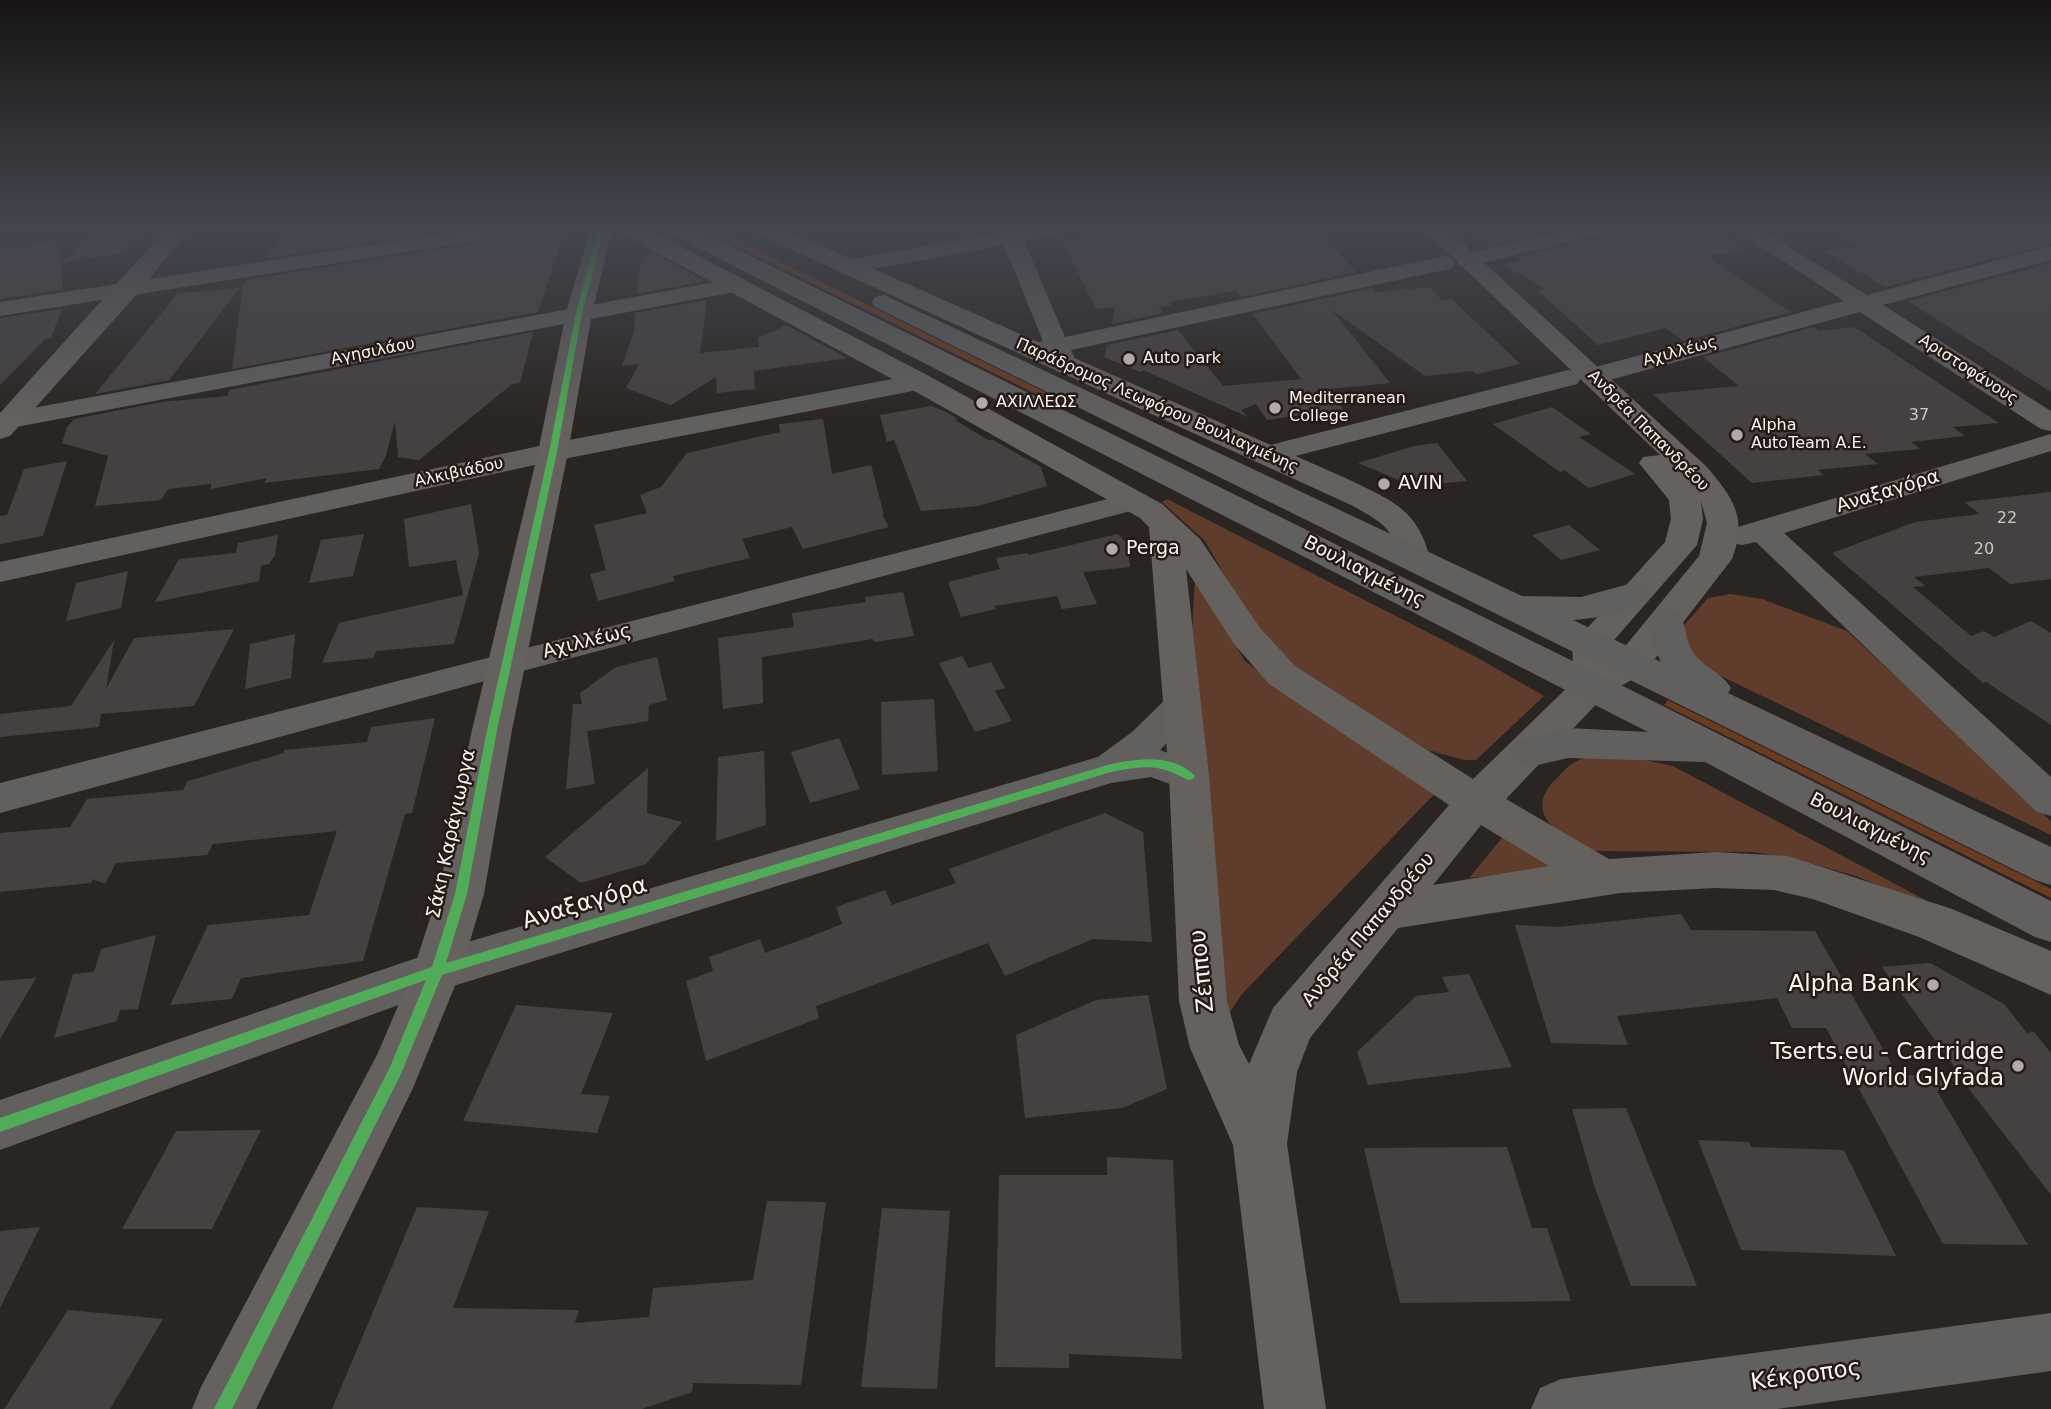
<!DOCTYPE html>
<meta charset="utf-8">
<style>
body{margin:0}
canvas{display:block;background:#2a2522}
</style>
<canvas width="2051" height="1409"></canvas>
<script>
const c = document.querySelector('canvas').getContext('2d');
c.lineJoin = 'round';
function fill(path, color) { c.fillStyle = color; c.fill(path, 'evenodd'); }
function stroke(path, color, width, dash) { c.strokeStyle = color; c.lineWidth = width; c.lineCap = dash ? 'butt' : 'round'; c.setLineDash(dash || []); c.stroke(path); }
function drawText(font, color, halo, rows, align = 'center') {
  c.font = font + ' "DejaVu Sans",sans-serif'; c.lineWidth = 5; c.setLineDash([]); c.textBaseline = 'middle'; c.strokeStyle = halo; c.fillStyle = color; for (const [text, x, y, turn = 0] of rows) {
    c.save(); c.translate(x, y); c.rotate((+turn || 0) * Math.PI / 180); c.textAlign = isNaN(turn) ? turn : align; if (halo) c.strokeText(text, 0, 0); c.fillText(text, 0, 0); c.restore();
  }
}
fill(new Path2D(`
 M 1167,499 L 1476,657 L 1544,696 L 1476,760 L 1464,760 L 1428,750 L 1324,690 L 1275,651 L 1228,581 L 1205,541 L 1162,502 Z
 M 1195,578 L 1245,661 L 1295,700 L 1442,786 L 1242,994 L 1228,1015 L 1192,632 Z
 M 1730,594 L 1762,599 L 1847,631 L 2051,821 L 2051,835 L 1698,665 L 1680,630 L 1708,598 Z
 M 1621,755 L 1673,766 L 1980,929 L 1856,876 L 1798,860 L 1754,852 L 1595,851 C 1563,839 1520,814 1556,779 C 1562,773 1569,764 1577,761 C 1590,755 1607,756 1621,755 Z
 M 1507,832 L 1569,868 L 1469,878 Z`), '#5f3c2c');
fill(new Path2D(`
 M 698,227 L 710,227 L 1053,396 L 1046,399 Z
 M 1668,700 L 2051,889 L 2051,898 L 1664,705 Z`), '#6b3a22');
fill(new Path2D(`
 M 101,227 L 146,227 L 124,253 L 62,262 Z
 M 290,227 L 471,227 L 266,258 Z
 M 1203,227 L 1313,227 L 1356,272 L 1241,297 L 1236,291 L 1169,302 L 1172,306 L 1159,307 L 1164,313 L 1112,324 L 1115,307 L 1096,309 L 1063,242 Z
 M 1460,227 L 1516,227 L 1533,235 L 1493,245 Z
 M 1956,227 L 2022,227 L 2051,237 L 2051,244 L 1885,287 L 1824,251 L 1859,248 L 1844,240 L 1880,232 Z
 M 1711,229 L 1746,252 L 1706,255 L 1791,312 L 1683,341 L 1666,328 L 1598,345 L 1538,291 L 1546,289 L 1503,265 L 1522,260 L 1517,257 L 1579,242 Z
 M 564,234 L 538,312 L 232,369 L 243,284 L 250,279 L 524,236 Z
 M 58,241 L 63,290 L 0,299 L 0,249 Z
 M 653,253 L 705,281 L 637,294 L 641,258 Z
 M 2051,263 L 2051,392 L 1908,301 Z
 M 1430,287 L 1442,300 L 1452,299 L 1520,364 L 1477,374 L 1472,371 L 1425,376 L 1332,310 L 1390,383 L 1329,389 L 1343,409 L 1267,420 L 1256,404 L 1241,410 L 1248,417 L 1143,370 L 1140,372 L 1104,357 L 1107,345 L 1178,330 L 1223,386 L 1301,379 L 1253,314 L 1372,288 L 1375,292 Z
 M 240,288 L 169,380 L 95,394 L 178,293 Z
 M 707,300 L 700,353 L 759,347 L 758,338 L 786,325 L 847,358 L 754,371 L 755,389 L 717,393 L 716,377 L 671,405 L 626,388 L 639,364 L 622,366 L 634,331 L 635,313 Z
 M 62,309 L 51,338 L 45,339 L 0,385 L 0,318 Z
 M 1814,327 L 1819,331 L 1854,327 L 1999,423 L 1953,427 L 1965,436 L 1911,442 L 1920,449 L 1865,454 L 1878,464 L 1818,470 L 1824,475 L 1752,483 L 1653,394 L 1739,386 L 1703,357 Z
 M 533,332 L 520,383 L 512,384 L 419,460 L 398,457 L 395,421 L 386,455 L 379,469 L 264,483 L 267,478 L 211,489 L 211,484 L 168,489 L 161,500 L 95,506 L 108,456 L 62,443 L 67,427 L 74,419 L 162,402 L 228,396 L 229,390 Z
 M 931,406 L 944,411 L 958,419 L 955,420 L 988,440 L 993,440 L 1041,467 L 1047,486 L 978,506 L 921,511 L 894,440 L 887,442 L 880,415 Z
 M 1552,407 L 1591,434 L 1579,437 L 1635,474 L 1589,488 L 1564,470 L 1560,472 L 1493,424 Z
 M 823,419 L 832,474 L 871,465 L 884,515 L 882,515 L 889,527 L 803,549 L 792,527 L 742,539 L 750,558 L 673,576 L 675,581 L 598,601 L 590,574 L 606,570 L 594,525 L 647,513 L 640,495 L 661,487 L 687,453 L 780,432 L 779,424 Z
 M 1437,443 L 1467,481 L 1413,486 L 1358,463 L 1414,446 Z
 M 67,461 L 43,536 L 0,544 L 0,516 L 7,515 L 24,469 Z
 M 2051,492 L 2051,579 L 2010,584 L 1989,568 L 1914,577 L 1925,586 L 1913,587 L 1971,636 L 1984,631 L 1994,637 L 2031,621 L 2051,633 L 2051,725 L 1986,682 L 1983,683 L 1832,553 L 1915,522 L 1980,514 L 1964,502 Z
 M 471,504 L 479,554 L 454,644 L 376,651 L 373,658 L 322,663 L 339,623 L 463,595 L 456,560 L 409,567 L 404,519 Z
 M 1569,525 L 1600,550 L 1561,560 L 1532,535 Z
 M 364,534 L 353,576 L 309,583 L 321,540 Z
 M 1118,534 L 1127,544 L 1130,567 L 1083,572 L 1097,604 L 1062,609 L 1057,596 L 994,606 L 996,609 L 961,617 L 948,582 L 1000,569 L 996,558 L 1028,553 L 1029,555 Z
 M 278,535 L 275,555 L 269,564 L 261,566 L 259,581 L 155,602 L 179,559 L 236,553 L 238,543 Z
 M 128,571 L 121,608 L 66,621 L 76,583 Z
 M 903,592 L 914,636 L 874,642 L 873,639 L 762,657 L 763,703 L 723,709 L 718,638 L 794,627 L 792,613 L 866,602 L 865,597 Z
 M 234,629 L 194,706 L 101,714 L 99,727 L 0,737 L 0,714 L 71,706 L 114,640 L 106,689 L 134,638 Z
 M 295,634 L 291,678 L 245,689 L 250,644 Z
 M 962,656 L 969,668 L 991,662 L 1005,688 L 995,691 L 1012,721 L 975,732 L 939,663 Z
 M 657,657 L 667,700 L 649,705 L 648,721 L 587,731 L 595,784 L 566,789 L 573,704 L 582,704 L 580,693 L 616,667 Z
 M 934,699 L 938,771 L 882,775 L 881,702 Z
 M 435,718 L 412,813 L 405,814 L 363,961 L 241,978 L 232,999 L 170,1005 L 208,925 L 309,915 L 337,831 L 213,844 L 207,855 L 116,863 L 105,884 L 93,879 L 91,883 L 0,892 L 0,833 L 70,827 L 87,799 L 183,790 L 188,781 L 284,753 L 284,750 L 367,742 L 371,727 Z
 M 839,738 L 860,789 L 810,803 L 791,752 Z
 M 764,751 L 766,825 L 716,841 L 718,757 Z
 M 648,768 L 647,813 L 682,822 L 646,864 L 581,883 L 545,857 Z
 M 1105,813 L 1143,832 L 1152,942 L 1093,939 L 1005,976 L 988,943 L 816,1006 L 819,1018 L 706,1061 L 686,981 L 713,971 L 709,957 L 760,939 L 765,953 L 817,934 L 842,924 L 836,907 L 885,890 L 892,905 L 956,883 L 949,869 Z
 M 1681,914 L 1691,930 L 1815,931 L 1898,1075 L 1961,1076 L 1882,967 L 1930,963 L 2004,1004 L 2027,1033 L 2034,1032 L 2051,1053 L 2051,1195 L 1959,1076 L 1937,1091 L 2028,1245 L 1943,1244 L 1826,1028 L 1792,1028 L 1777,998 L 1617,1016 L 1628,1045 L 1551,1043 L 1515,925 L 1559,927 Z
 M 156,935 L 138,1009 L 120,1010 L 117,1021 L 54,1038 L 73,974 L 94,972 L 101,949 Z
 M 1469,974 L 1512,1067 L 1368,1085 L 1357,1052 L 1416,996 L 1449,992 L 1442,977 Z
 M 36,978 L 0,1039 L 0,981 Z
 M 1148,995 L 1167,1089 L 1122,1108 L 1025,1118 L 1016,1035 L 1096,1000 Z
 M 516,1005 L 613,1013 L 581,1094 L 610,1096 L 597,1133 L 463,1121 Z
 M 1626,1108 L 1697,1286 L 1631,1286 L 1595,1188 L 1572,1109 Z
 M 261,1130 L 212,1229 L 122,1229 L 176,1131 Z
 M 1698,1140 L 1749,1142 L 1751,1147 L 1844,1150 L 1896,1256 L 1741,1250 Z
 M 1507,1147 L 1532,1228 L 1547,1228 L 1571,1301 L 1400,1303 L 1364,1148 Z
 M 1107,1157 L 1173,1160 L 1182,1359 L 1069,1354 L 1069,1368 L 995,1367 L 999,1175 L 1107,1175 Z
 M 767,1201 L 826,1202 L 801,1385 L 693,1383 L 692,1392 L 642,1409 L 332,1409 L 417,1207 L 489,1211 L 453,1308 L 579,1310 L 575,1323 L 649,1317 L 653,1288 L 753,1280 Z
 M 882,1208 L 950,1211 L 937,1389 L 861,1387 Z
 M 40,1227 L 0,1308 L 0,1231 Z
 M 68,1310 L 163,1319 L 110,1409 L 4,1409 Z`), '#464141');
fill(new Path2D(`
 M 487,227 L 538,227 L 534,231 L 527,233 L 0,316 L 0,302 Z
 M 998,227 L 1018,227 L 1019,229 L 1077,227 L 1073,231 L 1024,241 L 1065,337 L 1444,256 L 1452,258 L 1455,263 L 1452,268 L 1444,270 L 1071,350 L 1078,366 L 1074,371 L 1065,374 L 1056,371 L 1048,355 L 1033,359 L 1024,356 L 1020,351 L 1024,346 L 1043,341 L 1004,245 L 846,274 L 838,272 L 835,267 L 838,262 L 846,260 L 1000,233 Z
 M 1581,227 L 1618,227 L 1614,231 L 1467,267 L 1459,265 L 1456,260 L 1459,255 Z
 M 1732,227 L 1757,227 L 1867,295 L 2051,246 L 2051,260 L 1883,305 L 2051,411 L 2051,431 L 2041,429 L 1860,312 L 1602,382 L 1593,384 L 1584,382 L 1580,376 L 1584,370 L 1844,301 Z
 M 737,278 L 745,280 L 748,285 L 745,290 L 0,430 L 0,414 Z
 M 1568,370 L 1577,372 L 1581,378 L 1577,384 L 1264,464 L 1254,461 L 1250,455 L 1254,449 Z
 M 919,374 L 928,376 L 932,382 L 928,388 L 553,461 L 0,582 L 0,562 L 553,443 Z
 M 2051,434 L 2051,451 L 1784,533 L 2051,777 L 2051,816 L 2037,812 L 1756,542 L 1742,545 L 1731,543 L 1726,536 L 1731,529 Z
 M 1135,492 L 1146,495 L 1150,501 L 1146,507 L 507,675 L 0,813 L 0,783 Z
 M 1181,693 L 1194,697 L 1199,706 L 1194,715 L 1160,750 L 1203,766 L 1209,776 L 1203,786 L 1189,791 L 1151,777 L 1111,783 L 437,991 L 0,1150 L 0,1100 L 437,951 L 1098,757 L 1132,732 L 1168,697 Z
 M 2051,1313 L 2051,1371 L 1777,1409 L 1531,1409 L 1540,1388 L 1561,1379 Z`), '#61605e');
fill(new Path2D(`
 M 168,227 L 191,227 L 137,294 L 10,436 L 0,439 L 0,413 Z
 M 591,227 L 613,227 L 592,313 L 568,452 L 512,730 L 484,894 L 461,971 L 413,1088 L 256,1409 L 192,1409 L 201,1387 L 377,1055 L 413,971 L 438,894 L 472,730 L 538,452 L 566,313 Z
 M 616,227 L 643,227 L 929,376 L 1162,504 L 1200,539 L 1260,628 L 1295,666 L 1473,779 L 1574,681 L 1572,645 L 1665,542 L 1671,519 L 1669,500 L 1639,463 L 1643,457 L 1660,455 L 1421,227 L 1445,227 L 1707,467 C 1733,498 1748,518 1732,559 L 1644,673 L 1605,695 L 1506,799 L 1609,859 L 1715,852 L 1788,856 L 1952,909 L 2051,951 L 2051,995 L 1919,937 L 1813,899 L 1774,890 L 1715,888 L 1620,893 L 1398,928 L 1310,1038 L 1297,1072 L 1287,1144 L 1326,1409 L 1264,1409 L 1233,1145 L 1190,1048 L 1179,1001 L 1169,776 L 1149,527 L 1140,518 L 909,388 L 619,232 ZM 1701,501 L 1707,523 L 1699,556 L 1618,655 L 1609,660 L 1608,647 L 1697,545 L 1703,519 ZM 1186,569 L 1234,644 L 1269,684 L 1449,805 L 1273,1008 L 1249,1064 L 1239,1045 L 1227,1001 L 1209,776 ZM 1481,825 L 1549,866 L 1433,885 Z
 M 750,227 L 779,227 L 1352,481 C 1393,501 1419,511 1430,559 L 1425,566 L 1413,569 L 1401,566 C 1395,557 1396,548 1392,538 C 1387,523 1365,513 1351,505 L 753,232 Z`), '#65615f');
fill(new Path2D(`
 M 664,227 L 692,227 L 1605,677 L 2051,901 L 2051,942 L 2035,937 L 1705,762 L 1568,758 L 1529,767 L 1515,762 L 1509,752 L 1515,742 L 1568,728 L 1648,732 L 667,232 Z
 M 884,295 L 1522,596 L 1581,597 L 1633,583 L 1645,586 L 1650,594 C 1637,614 1595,618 1573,620 L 1661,662 L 1652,644 L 1648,621 L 1653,613 L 1666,609 L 1679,613 C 1687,626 1685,642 1694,654 C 1705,668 1722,673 1731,688 L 1728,693 L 2051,847 L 2051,885 L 2035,880 L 875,307 L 872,302 L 875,297 Z`), '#62605e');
fill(new Path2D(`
 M 599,227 L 605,227 L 582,313 L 557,452 L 497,730 L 467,894 L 446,963 L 1111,764 C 1138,758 1174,754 1195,776 L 1193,779 L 1189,780 C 1180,777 1172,771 1162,769 C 1145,765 1128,769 1111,772 L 442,975 L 400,1076 L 232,1409 L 214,1409 L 390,1067 L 426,980 L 0,1132 L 0,1118 L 432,967 L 455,894 L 487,730 L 549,452 L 576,313 Z`), '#51ab58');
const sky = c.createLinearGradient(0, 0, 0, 424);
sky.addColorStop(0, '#171413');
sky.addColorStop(0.54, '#44464f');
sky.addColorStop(1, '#44464f00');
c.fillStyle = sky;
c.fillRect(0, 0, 2051, 424);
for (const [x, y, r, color] of [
 [1129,359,7,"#b1aaa7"],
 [982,403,7,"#b1aaa7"],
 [1275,408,7,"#b1aaa7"],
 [1737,435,7,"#b1aaa7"],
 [1384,484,7,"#b1aaa7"],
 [1112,549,7,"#b1aaa7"],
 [1933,985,7,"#b1aaa7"],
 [2018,1066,7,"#b1aaa7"]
]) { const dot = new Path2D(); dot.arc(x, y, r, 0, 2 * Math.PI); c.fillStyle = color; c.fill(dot); stroke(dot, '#241a16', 2.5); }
drawText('16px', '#f9f2ef', '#241a16', [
 ["Αγησιλάου",373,352,-11],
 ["Αχιλλέως",1680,352,-15],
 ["Αριστοφάνους",1968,370,33],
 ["Παράδρομος Λεωφόρου Βουλιαγμένης",1157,406,24],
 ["Ανδρέα Παπανδρέου",1648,431,45],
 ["Αλκιβιάδου",459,473,-12]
]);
drawText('16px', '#f9f2ef', '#241a16', [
 ["Auto park",1143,359],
 ["Mediterranean",1289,399],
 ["College",1289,417],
 ["ΑΧΙΛΛΕΩΣ",996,403],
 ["Alpha",1751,426],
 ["AutoTeam Α.Ε.",1751,444]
], 'left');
drawText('16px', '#ccc6c4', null, [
 ["37",1919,416],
 ["22",2007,519],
 ["20",1984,550]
]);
drawText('19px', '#f9f2ef', '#241a16', [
 ["AVIN",1398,484],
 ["Perga",1126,549]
], 'left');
drawText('19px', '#f9f2ef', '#241a16', [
 ["Αναξαγόρα",1888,492,-17],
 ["Βουλιαγμένης",1364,572,27],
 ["Αχιλλέως",587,642,-14],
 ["Βουλιαγμένης",1870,829,27],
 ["Σάκη Καράγιωργα",452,834,-78],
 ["Ανδρέα Παπανδρέου",1369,930,-50]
]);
drawText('23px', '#f9f2ef', '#241a16', [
 ["Αναξαγόρα",585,904,-17],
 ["Ζέππου",1203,971,-96],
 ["Κέκροπος",1806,1376,-8]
]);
drawText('23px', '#f9f2ef', '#241a16', [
 ["Alpha Bank",1919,985],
 ["Tserts.eu - Cartridge",2004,1053],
 ["World Glyfada",2004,1079]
], 'right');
</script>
